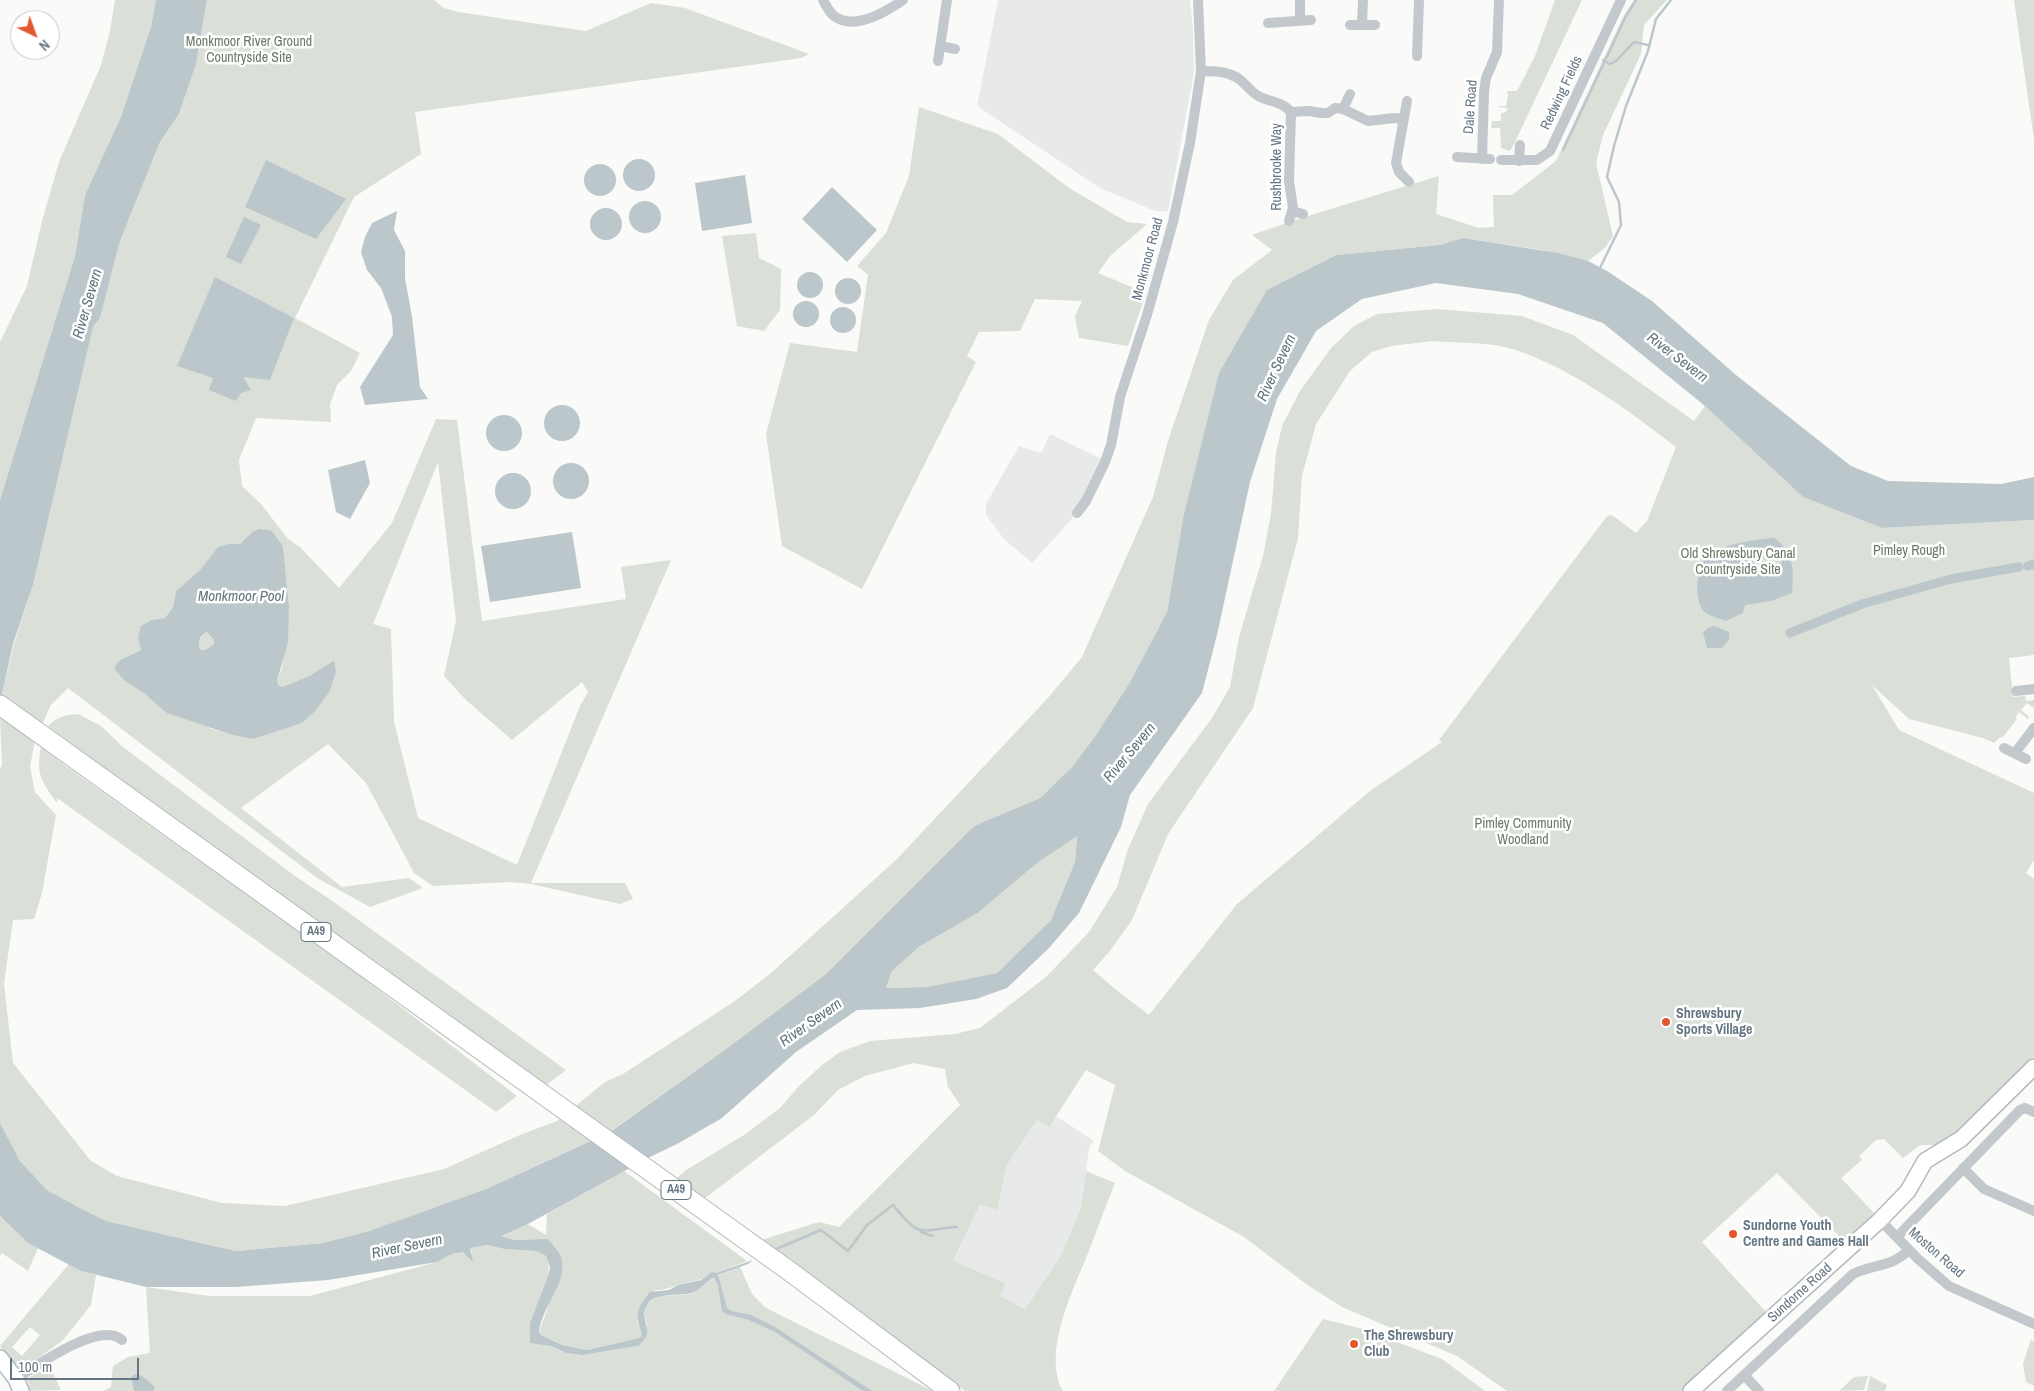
<!DOCTYPE html>
<style>
body{margin:0}
#map{position:relative;width:2034px;height:1391px;overflow:hidden;background:#fafaf8;font-family:"Archivo Narrow",sans-serif}
canvas{display:block}
.north{position:absolute;left:10px;top:10px;width:50px;height:50px;box-sizing:border-box;background:#fff;border:1px solid #c1c8cd;border-radius:50%;rotate:138deg;font-size:14px;font-weight:700;line-height:20px;text-align:center;color:#657683}
.north::after{content:'';display:block;margin:auto;width:18px;height:22px;background:#e4572e;clip-path:polygon(50% 0,100% 100%,50% 72%,0 100%)}
.scale{position:absolute;left:10px;top:1358px;width:129px;height:22px;box-sizing:border-box;border:2px solid #657683;border-top:0;padding-left:6px;font-size:15px;line-height:18px;white-space:nowrap;color:#657683;-webkit-text-stroke:4px #fff;paint-order:stroke}
</style>
<div id="map">
<canvas width="2034" height="1391"></canvas>
<div class="north">N</div>
<div class="scale">100 m</div>
</div>
<script>
const c = document.querySelector('canvas').getContext('2d');
c.lineJoin = 'round';
function fill(path, color) { c.fillStyle = color; c.fill(path, 'evenodd'); }
function stroke(path, color, width, dash) { c.strokeStyle = color; c.lineWidth = width; c.lineCap = dash ? 'butt' : 'round'; c.setLineDash(dash || []); c.stroke(path); }
function drawText(font, color, halo, rows, align = 'center') {
  c.font = font + ' "Archivo Narrow",sans-serif'; c.lineWidth = 5; c.setLineDash([]); c.textBaseline = 'middle'; c.strokeStyle = halo; c.fillStyle = color; for (const [text, x, y, turn = 0] of rows) {
    c.save(); c.translate(x, y); c.rotate((+turn || 0) * Math.PI / 180); c.textAlign = isNaN(turn) ? turn : align; if (halo) c.strokeText(text, 0, 0); c.fillText(text, 0, 0); c.restore();
  }
}
fill(new Path2D(`
 M 998,0 L 1190,0 L 1193,29 L 1194,73 L 1168,211 L 1155,211 L 1100,188 L 977,106 Z
 M 1050,434 L 1102,459 L 1077,513 L 1032,563 L 1004,539 L 986,515 L 986,504 L 1019,446 L 1041,453 Z
 M 1056,1116 L 1094,1141 L 1089,1148 L 1081,1207 L 1061,1256 L 1025,1309 L 1000,1296 L 1005,1283 L 953,1262 L 980,1203 L 997,1210 L 1007,1165 L 1038,1119 L 1049,1126 Z`), '#e8e9e9');
fill(new Path2D(`
 M 115,0 L 156,0 L 151,27 L 121,117 L 85,195 L 75,256 L 0,500 L 0,342 L 27,286 L 42,221 L 59,162 L 101,65 L 110,31 Z
 M 207,0 L 434,0 L 444,8 L 458,12 L 586,31 L 651,3 L 685,8 L 809,54 L 801,58 L 415,112 L 421,154 L 354,197 L 295,318 L 360,353 L 351,371 L 337,385 L 330,404 L 331,422 L 256,418 L 239,460 L 242,486 L 261,504 L 288,539 L 300,547 L 339,588 L 392,523 L 436,419 L 457,420 L 482,621 L 626,599 L 621,567 L 671,560 L 531,883 L 625,883 L 633,899 L 620,904 L 531,884 L 510,882 L 433,886 L 414,873 L 366,783 L 328,744 L 241,808 L 342,887 L 409,878 L 423,888 L 370,907 L 317,878 L 68,688 L 51,705 L 35,740 L 30,767 L 35,792 L 56,815 L 42,893 L 34,919 L 13,920 L 4,984 L 13,1063 L 91,1161 L 117,1176 L 222,1203 L 285,1206 L 444,1169 L 520,1135 L 557,1121 L 605,1082 L 623,1074 L 735,1001 L 771,973 L 897,859 L 1047,699 L 1082,657 L 1153,497 L 1168,441 L 1209,320 L 1233,280 L 1272,250 L 1252,235 L 1298,219 L 1439,176 L 1436,214 L 1479,228 L 1494,227 L 1493,195 L 1512,195 L 1556,161 L 1623,17 L 1634,0 L 1667,0 L 1644,25 L 1641,54 L 1603,135 L 1596,163 L 1613,236 L 1605,248 L 1588,261 L 1542,250 L 1463,238 L 1439,245 L 1337,255 L 1183,519 L 1167,612 L 1130,682 L 1096,735 L 1072,767 L 1040,798 L 974,826 L 826,974 L 722,1052 L 609,1132 L 486,1189 L 369,1231 L 323,1243 L 236,1251 L 106,1221 L 82,1209 L 47,1190 L 20,1161 L 0,1123 L 0,770 L 2,764 L 0,718 L 2,694 L 14,644 L 33,585 L 93,327 L 100,318 L 120,241 L 132,211 L 160,142 L 179,114 L 196,64 ZM 438,462 L 456,621 L 444,676 L 466,700 L 512,740 L 582,682 L 588,692 L 580,706 L 517,865 L 418,818 L 394,722 L 391,629 L 373,624 ZM 272,531 L 283,546 L 289,606 L 282,668 L 277,681 L 279,686 L 283,688 L 309,676 L 334,662 L 253,739 L 232,735 L 212,729 L 145,694 L 125,681 L 120,660 L 141,650 L 152,620 L 165,618 L 173,607 L 176,591 L 200,570 L 218,547 L 228,544 L 240,544 L 252,532 Z
 M 1555,0 L 1582,0 L 1516,140 L 1510,151 L 1501,148 L 1500,128 L 1491,128 L 1492,121 L 1501,121 L 1501,113 L 1506,112 L 1508,108 L 1498,107 L 1498,106 L 1506,106 L 1508,96 L 1507,91 L 1517,91 L 1535,56 Z
 M 2014,0 L 2034,0 L 2034,139 Z
 M 919,107 L 998,134 L 1069,188 L 1127,222 L 1147,224 L 1110,256 L 1098,273 L 1146,293 L 1128,346 L 1079,338 L 1075,316 L 1082,301 L 1035,299 L 1020,331 L 979,332 L 967,356 L 976,362 L 862,589 L 782,546 L 766,434 L 790,343 L 857,352 L 868,275 L 857,266 L 886,233 L 909,176 Z
 M 756,233 L 759,258 L 781,269 L 780,310 L 764,331 L 737,326 L 722,236 Z
 M 1437,309 L 1522,316 L 1573,335 L 1694,421 L 1705,406 L 1803,497 L 1882,528 L 2034,520 L 2034,655 L 2009,658 L 2013,697 L 2025,696 L 2026,701 L 2034,700 L 2034,708 L 2027,703 L 2021,710 L 2029,717 L 2028,719 L 2019,712 L 2015,718 L 2017,719 L 2002,738 L 2000,737 L 1994,743 L 1983,738 L 1909,719 L 1872,685 L 1899,730 L 2034,793 L 2034,860 L 2026,873 L 2034,879 L 2034,1056 L 1963,1130 L 1944,1145 L 1920,1145 L 1903,1158 L 1884,1139 L 1876,1140 L 1859,1156 L 1862,1160 L 1841,1178 L 1874,1213 L 1844,1241 L 1777,1173 L 1702,1242 L 1767,1313 L 1682,1391 L 1507,1391 L 1457,1356 L 1342,1307 L 1306,1284 L 1244,1237 L 1125,1171 L 1098,1151 L 1115,1085 L 1086,1070 L 1049,1127 L 1037,1120 L 1007,1165 L 997,1210 L 980,1204 L 953,1261 L 1005,1283 L 1000,1296 L 1025,1309 L 1061,1256 L 1081,1207 L 1086,1171 L 1115,1183 C 1106,1205 1098,1227 1090,1248 C 1075,1286 1041,1352 1063,1391 L 965,1391 L 761,1240 L 819,1222 L 839,1227 L 960,1105 L 948,1087 L 945,1069 L 913,1063 L 865,1076 L 838,1090 L 814,1115 L 704,1199 L 676,1179 L 686,1170 L 744,1135 L 780,1108 L 799,1086 L 822,1065 L 840,1052 L 870,1041 L 955,1034 L 980,1028 L 1046,977 L 1089,932 L 1117,887 L 1128,849 L 1148,804 L 1212,718 L 1230,687 L 1239,637 L 1263,556 L 1271,514 L 1276,453 L 1282,426 L 1300,391 L 1331,348 L 1354,326 L 1377,314 ZM 1433,341 C 1455,343 1485,342 1505,347 C 1565,363 1628,410 1676,447 L 1647,521 L 1636,533 L 1612,515 L 1607,516 L 1439,740 L 1442,742 L 1370,791 L 1237,904 L 1149,1015 L 1115,989 L 1093,970 L 1110,951 L 1132,920 L 1168,834 L 1253,708 L 1298,538 L 1302,476 L 1316,424 L 1350,371 L 1372,352 L 1391,346 Z
 M 207,632 L 214,640 L 214,644 L 205,650 L 200,650 C 198,641 199,637 207,632 Z
 M 78,714 L 101,726 L 123,747 L 295,876 L 331,900 L 566,1070 L 545,1086 L 111,774 L 48,726 C 57,717 65,715 78,714 Z
 M 41,747 L 67,767 L 354,971 L 517,1096 L 496,1112 L 57,798 L 57,803 C 41,781 36,774 41,747 Z
 M 1077,835 L 1075,862 L 1051,920 L 997,973 L 927,987 L 886,988 L 892,971 L 920,946 L 978,913 L 1037,863 Z
 M 624,1171 L 747,1261 L 716,1273 L 712,1273 C 701,1282 691,1280 678,1285 C 669,1288 664,1290 655,1290 L 637,1322 L 642,1335 L 639,1338 L 587,1350 L 562,1345 L 541,1335 L 539,1332 L 563,1265 L 556,1247 L 547,1239 L 514,1240 L 500,1236 L 528,1224 L 546,1235 L 547,1214 Z
 M 0,1216 L 28,1243 L 38,1248 L 28,1271 L 2,1253 L 0,1256 Z
 M 487,1245 L 504,1249 L 536,1251 L 546,1256 L 548,1260 L 549,1273 L 530,1324 L 536,1343 L 551,1346 L 566,1353 L 582,1355 L 638,1346 L 647,1325 L 644,1312 L 649,1301 L 661,1296 L 683,1295 L 694,1293 L 714,1277 L 740,1267 L 752,1294 L 766,1308 L 933,1391 L 103,1391 L 111,1387 L 113,1366 L 128,1357 L 150,1353 L 146,1287 L 209,1296 L 310,1296 L 437,1262 L 452,1254 L 463,1252 L 469,1257 L 472,1253 L 470,1248 Z
 M 69,1264 L 81,1271 L 96,1275 L 91,1305 L 63,1340 L 24,1369 L 16,1366 L 0,1346 ZM 30,1327 L 40,1335 L 22,1356 L 12,1347 Z
 M 1323,1319 L 1363,1329 L 1442,1359 L 1485,1391 L 1274,1391 Z
 M 2031,1339 L 2034,1342 L 2034,1386 L 2026,1382 L 2023,1364 Z
 M 50,1367 L 61,1390 L 29,1391 L 28,1380 L 31,1376 Z
 M 1868,1376 L 1864,1390 L 1839,1391 L 1854,1377 Z
 M 1870,1376 L 1887,1385 L 1885,1391 L 1867,1391 Z`), '#dadfd7');
fill(new Path2D(`
 M 156,0 L 207,0 L 196,64 L 179,114 L 160,142 L 132,211 L 120,241 L 100,318 L 93,327 L 33,585 L 13,644 L 2,694 L 0,718 L 0,500 L 75,256 L 85,195 L 121,117 L 151,27 Z
 M623 175a16 16 0 1 1 32 0a16 16 0 1 1-32 0Z
 M 266,160 L 346,199 L 316,239 L 245,207 Z
 M584 180a16 16 0 1 1 32 0a16 16 0 1 1-32 0Z
 M 745,175 L 752,223 L 702,231 L 695,183 Z
 M 832,187 L 877,230 L 847,262 L 802,219 Z
 M629 217a16 16 0 1 1 32 0a16 16 0 1 1-32 0Z
 M590 224a16 16 0 1 1 32 0a16 16 0 1 1-32 0Z
 M 397,211 L 394,230 L 405,251 L 405,278 L 412,317 L 420,387 L 428,399 L 365,405 L 360,387 L 393,335 L 392,317 L 381,288 L 367,270 L 361,252 L 365,237 L 372,223 Z
 M 244,217 L 261,225 L 241,264 L 226,257 Z
 M 1463,238 L 1558,253 L 1588,261 L 1607,271 L 1652,301 L 1736,375 L 1851,466 L 1888,481 L 2001,484 L 2034,477 L 2034,520 L 1882,528 L 1803,497 L 1705,406 L 1603,323 L 1518,294 L 1436,283 L 1362,299 L 1316,331 L 1277,399 L 1250,482 L 1217,635 L 1202,693 L 1130,795 L 1121,827 L 1079,913 L 1049,948 L 1007,988 L 976,999 L 920,1008 L 857,1010 L 796,1052 L 722,1118 L 679,1143 L 648,1158 L 528,1224 L 501,1236 L 514,1240 L 547,1239 C 584,1269 544,1297 539,1332 L 541,1335 L 562,1345 L 587,1350 L 639,1338 L 642,1335 C 635,1314 636,1309 650,1292 L 669,1290 L 678,1285 L 701,1280 L 712,1272 L 716,1273 L 753,1260 L 748,1264 L 718,1275 L 727,1308 L 731,1311 L 751,1315 L 775,1327 L 872,1391 L 863,1391 L 775,1332 L 749,1320 L 726,1314 L 722,1311 L 718,1285 L 714,1277 C 707,1281 699,1291 692,1293 C 678,1296 661,1293 649,1301 L 644,1312 C 645,1328 653,1334 638,1346 L 582,1355 L 566,1353 L 551,1346 L 530,1343 L 530,1323 L 549,1273 L 550,1267 L 546,1256 L 536,1251 L 504,1249 L 487,1245 L 470,1248 L 473,1262 L 463,1252 L 452,1254 L 437,1262 L 328,1280 L 236,1287 L 146,1287 L 81,1271 L 28,1243 L 0,1216 L 0,1123 L 20,1161 L 47,1190 L 82,1209 L 106,1221 L 236,1251 L 323,1243 L 369,1231 L 486,1189 L 610,1132 L 722,1052 L 826,974 L 974,826 L 1040,798 L 1072,767 L 1096,735 L 1130,682 L 1167,612 L 1183,519 L 1219,373 L 1267,290 L 1337,255 L 1439,245 ZM 1077,836 L 1075,862 L 1051,920 L 997,973 L 927,987 L 886,988 L 892,971 L 920,946 L 978,913 L 1037,863 Z
 M797 285a13 13 0 1 1 26 0a13 13 0 1 1-26 0Z
 M 215,277 L 294,318 L 270,380 L 243,377 L 251,390 L 241,393 L 236,401 L 209,390 L 213,378 L 177,366 Z
 M835 291a13 13 0 1 1 26 0a13 13 0 1 1-26 0Z
 M793 314a13 13 0 1 1 26 0a13 13 0 1 1-26 0Z
 M830 320a13 13 0 1 1 26 0a13 13 0 1 1-26 0Z
 M544 423a18 18 0 1 1 36 0a18 18 0 1 1-36 0Z
 M486 433a18 18 0 1 1 36 0a18 18 0 1 1-36 0Z
 M 365,460 L 370,483 L 350,519 L 336,512 L 328,470 Z
 M553 481a18 18 0 1 1 36 0a18 18 0 1 1-36 0Z
 M495 491a18 18 0 1 1 36 0a18 18 0 1 1-36 0Z
 M 259,529 L 272,531 L 283,546 L 289,606 L 288,642 L 277,681 L 279,686 L 283,687 L 309,676 L 334,661 L 336,671 L 330,691 L 314,712 L 302,723 L 253,739 L 232,735 L 167,713 L 145,694 L 125,681 L 114,668 L 120,660 L 141,650 L 138,637 L 141,626 L 152,620 L 165,618 L 173,607 L 176,591 L 200,570 L 218,547 L 228,544 L 240,544 L 252,532 ZM 207,632 L 214,640 L 214,644 L 205,650 L 200,650 C 198,641 199,636 207,632 Z
 M 572,532 L 581,588 L 490,602 L 481,546 Z
 M 1774,538 C 1794,551 1794,571 1792,593 L 1771,601 L 1745,605 L 1743,613 L 1726,621 C 1719,618 1706,616 1702,609 C 1694,595 1696,564 1710,554 C 1727,543 1754,540 1774,538 ZM 1774,555 L 1780,558 L 1782,563 C 1772,574 1761,572 1752,561 L 1754,558 Z
 M 1714,626 L 1729,632 L 1729,640 L 1722,648 L 1707,648 L 1703,632 L 1708,628 Z
 M 135,1374 L 142,1376 L 155,1387 L 153,1391 L 134,1391 L 131,1377 Z`), '#bbc7cb');
stroke(new Path2D(`
 M 1603,60 L 1610,64 L 1616,61 L 1634,42 L 1648,45
 M 1563,150 L 1626,16 L 1636,0
 M 1599,270 L 1621,225 L 1619,202 L 1607,177 L 1614,146 L 1626,106 L 1648,51 L 1656,19 L 1671,0
 M 921,1232 L 933,1236
 M 774,1250 L 821,1230 L 848,1251 L 867,1225 L 893,1205 C 921,1239 917,1230 957,1227`), '#bbc7cb', 2.5);
stroke(new Path2D(`
 M 2028,566 L 2034,564
 M 1790,633 L 1862,604 L 1951,579 L 2019,567`), '#bbc7cb', 9);
const secondary = new Path2D(`
 M 0,1358 L 16,1379 L 21,1391
 M 1691,1391 L 1880,1220 L 1908,1191 L 1925,1161 L 1961,1139 L 2034,1067`);
const highway = new Path2D(`
 M 0,705 L 792,1273 L 950,1391`);
stroke(secondary, '#b3babf', 18);
stroke(highway, '#b4b9bd', 21);
stroke(new Path2D(`
 M 823,0 C 826,5 829,12 834,16 C 854,31 886,12 903,0
 M 1300,20 L 1300,0
 M 1268,23 L 1311,20
 M 1350,25 L 1375,25
 M 1362,25 L 1363,0
 M 941,46 L 955,49
 M 1417,56 L 1419,0
 M 938,61 L 947,0
 M 1201,71 C 1213,71 1225,71 1236,77 C 1245,82 1250,92 1260,97 C 1271,102 1283,102 1291,112 L 1309,111 L 1321,113 L 1328,113 L 1335,108 L 1343,109 L 1368,121 L 1394,118 L 1404,119
 M 1407,101 L 1396,163 L 1399,172 L 1409,182
 M 1343,109 L 1350,94
 M 1457,157 L 1490,159
 M 1482,159 L 1484,92 L 1486,78 L 1497,52 L 1499,0
 M 1501,160 L 1537,160 L 1550,151 L 1621,0
 M 1519,161 L 1520,145
 M 1292,211 L 1303,214
 M 1289,221 L 1293,208 L 1289,181 L 1291,112
 M 1077,513 L 1086,501 L 1105,462 L 1111,445 L 1120,397 L 1147,315 L 1173,222 L 1190,143 L 1201,71 L 1198,0
 M 2016,691 L 2034,689
 M 2004,748 L 2026,759
 M 2015,753 L 2034,728
 M 1963,1168 L 1984,1189 L 2034,1211
 M 1880,1220 L 1918,1259 L 1949,1286 L 2034,1324
 M 1897,1237 L 2020,1110 L 2025,1108 L 2034,1112
 M 1744,1375 L 1759,1391
 M 16,1379 C 36,1366 100,1320 122,1340
 M 1727,1391 L 1853,1274 C 1876,1263 1888,1269 1909,1250`), '#c3c8cc', 10);
stroke(secondary, '#fff', 15);
stroke(highway, '#fff', 19);
for (const [x, y, r, color] of [
 [1666,1022,5,"#e4572e"],
 [1733,1234,5,"#e4572e"],
 [1354,1344,5,"#e4572e"]
]) { const dot = new Path2D(); dot.arc(x, y, r, 0, 2 * Math.PI); c.fillStyle = color; c.fill(dot); stroke(dot, '#fff', 2); }
for (const [x, y, w] of [
 [316,932,30],
 [676,1190,30]
]) { const box = new Path2D(); box.roundRect(x - w / 2, y - 9.5, w, 19, 4); c.fillStyle = '#fff'; c.fill(box); stroke(box, '#657683', 1); }
drawText('bold 12px', '#657683', null, [
 ["A49",316,932],
 ["A49",676,1190]
]);
drawText('14px', '#687a64', '#fff', [
 ["Monkmoor River Ground",249,42],
 ["Countryside Site",249,58],
 ["Pimley Rough",1909,551],
 ["Old Shrewsbury Canal",1738,554],
 ["Countryside Site",1738,570],
 ["Pimley Community",1523,824],
 ["Woodland",1523,840]
]);
drawText('14px', '#657683', '#fff', [
 ["Redwing Fields",1562,93,-65],
 ["Dale Road",1471,107,-86],
 ["Rushbrooke Way",1277,167,-90],
 ["Monkmoor Road",1148,259,-75],
 ["Moston Road",1936,1253,41],
 ["Sundorne Road",1800,1293,-42]
]);
drawText('bold 14px', '#657683', '#fff', [
 ["Shrewsbury",1676,1014],
 ["Sports Village",1676,1030],
 ["Sundorne Youth",1743,1226],
 ["Centre and Games Hall",1743,1242],
 ["The Shrewsbury",1364,1336],
 ["Club",1364,1352]
], 'left');
drawText('italic 15px', '#60757c', '#fff', [
 ["River Severn",88,304,-74],
 ["River Severn",1677,358,37],
 ["River Severn",1277,368,-65],
 ["Monkmoor Pool",241,597],
 ["River Severn",1130,753,-50],
 ["River Severn",811,1023,-35],
 ["River Severn",407,1247,-12]
]);
</script>
